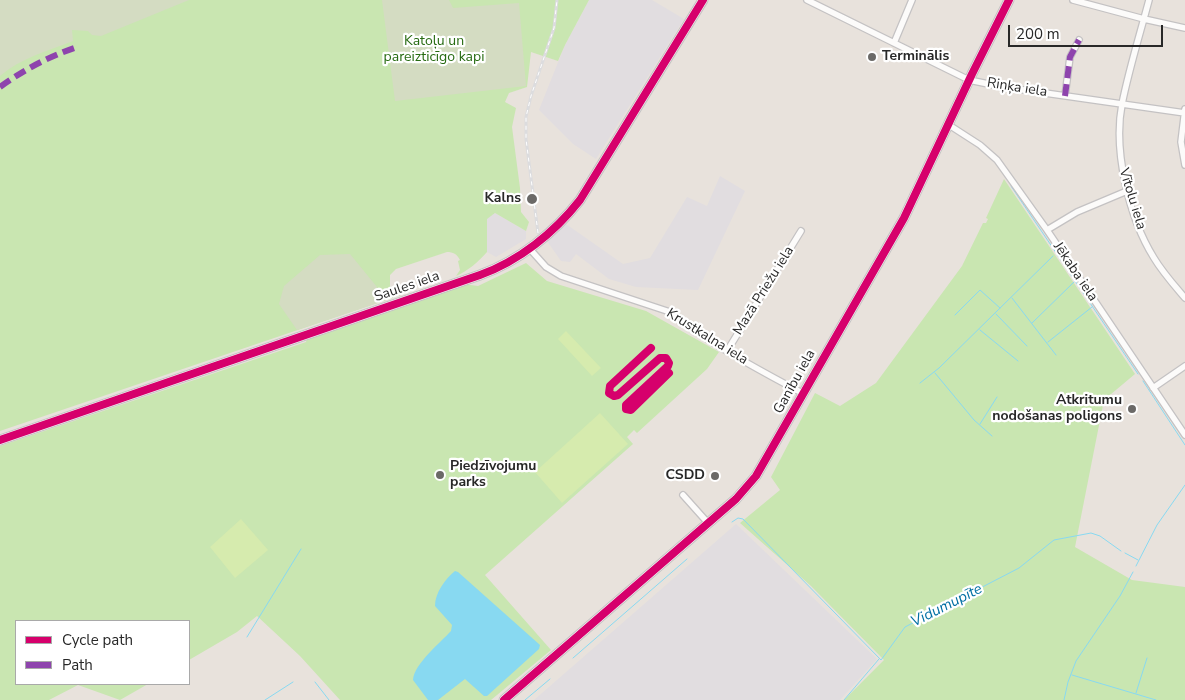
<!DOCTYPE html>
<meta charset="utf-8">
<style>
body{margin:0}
#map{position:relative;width:1185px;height:700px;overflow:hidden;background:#e8e2dc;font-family:"Nunito Sans",sans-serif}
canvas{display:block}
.legend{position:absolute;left:15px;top:620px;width:175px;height:65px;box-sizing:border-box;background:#fff;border:1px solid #a9a9a9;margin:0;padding:6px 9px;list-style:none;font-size:15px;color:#282828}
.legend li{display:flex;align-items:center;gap:10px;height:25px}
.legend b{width:25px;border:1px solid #a9a9a9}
.scale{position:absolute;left:1008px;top:25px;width:155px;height:22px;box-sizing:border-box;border:2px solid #282828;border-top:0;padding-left:6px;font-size:15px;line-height:18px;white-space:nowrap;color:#282828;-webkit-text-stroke:4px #fff;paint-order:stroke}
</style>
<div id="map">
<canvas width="1185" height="700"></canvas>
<ul class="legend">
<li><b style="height:6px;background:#d6006c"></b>Cycle path</li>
<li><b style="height:6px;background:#8e44ad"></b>Path</li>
</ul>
<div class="scale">200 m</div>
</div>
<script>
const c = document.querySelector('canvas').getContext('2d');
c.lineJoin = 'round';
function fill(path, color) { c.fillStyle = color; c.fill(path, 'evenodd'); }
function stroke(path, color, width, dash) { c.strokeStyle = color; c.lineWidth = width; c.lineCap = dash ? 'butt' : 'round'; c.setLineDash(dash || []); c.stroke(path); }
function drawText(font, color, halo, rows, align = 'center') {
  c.font = font + ' "Nunito Sans",sans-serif'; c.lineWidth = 4.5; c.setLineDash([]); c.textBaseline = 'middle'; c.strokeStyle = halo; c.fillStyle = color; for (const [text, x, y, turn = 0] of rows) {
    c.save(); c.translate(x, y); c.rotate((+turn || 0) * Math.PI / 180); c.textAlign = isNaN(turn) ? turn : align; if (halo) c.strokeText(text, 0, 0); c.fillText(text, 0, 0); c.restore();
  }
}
fill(new Path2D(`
 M 589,0 L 652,0 L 684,19 L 596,159 L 573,144 L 539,110 L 565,45 Z
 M 720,176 L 745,191 L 698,290 L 636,287 L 609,279 L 576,254 L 570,262 L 561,261 L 547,241 L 566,224 L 623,264 L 650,258 L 687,197 L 707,206 Z
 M 495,213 L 526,231 L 526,239 L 496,257 L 487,252 L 487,218 Z
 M 736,524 L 877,659 L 840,700 L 534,700 Z`), '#e1dde0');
fill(new Path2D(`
 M 0,0 L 589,0 L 565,45 L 558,61 L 531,52 L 527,87 L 509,93 L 505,102 L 516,108 L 512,127 L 520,188 L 521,212 L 529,222 L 526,231 L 495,213 L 487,219 L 487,252 C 478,262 468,271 456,276 L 460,270 L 458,261 L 460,260 C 457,254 453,252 447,252 L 396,269 L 390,275 L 390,286 L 396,292 L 404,294 L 0,431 Z
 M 1004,179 L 1135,374 L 1104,400 L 1075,547 L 1132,580 L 1185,587 L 1185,700 L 844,700 L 884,660 L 811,586 L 740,523 L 780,490 L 771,477 L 815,393 L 840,406 L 876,383 L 962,266 L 983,223 L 986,223 L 988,219 L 986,218 Z
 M 526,263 L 547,281 L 646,311 L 719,352 L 707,369 L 637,433 L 634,430 L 627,437 L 633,444 L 485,575 L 551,650 L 491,700 L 340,700 L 300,656 L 257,616 L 237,632 L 189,660 L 189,621 L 16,621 L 16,684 L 148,684 L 120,700 L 78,685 L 49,700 L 0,700 L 0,446 L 306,342 L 307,338 L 463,284 L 478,286 Z`), '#c9e6b1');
fill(new Path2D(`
 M 0,0 L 189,0 L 101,36 L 92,35 L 88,31 L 72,30 L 73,41 C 47,51 21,58 0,76 Z
 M 382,0 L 449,0 L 453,8 L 519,3 L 526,86 L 395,101 Z
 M 350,254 L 377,287 L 381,302 L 297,330 L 279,304 L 284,286 L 320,255 Z`), '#d4dcc2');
fill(new Path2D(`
 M 566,331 L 601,368 L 592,376 L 558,339 Z
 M 600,413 L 628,444 L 562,503 L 535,472 Z
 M 241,519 L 268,550 L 235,578 L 210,547 Z`), '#d6ebae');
fill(new Path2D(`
 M 455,571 L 458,572 L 540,645 L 539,649 L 487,696 L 484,696 L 465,679 L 438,700 L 428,700 L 413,680 C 414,664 440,643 451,631 L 452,625 L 435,606 C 435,593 445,579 455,571 Z`), '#88d9f1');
stroke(new Path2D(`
 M 1011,186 L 1138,374
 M 1012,298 L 1056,355
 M 996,314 L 1027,346
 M 955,315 L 980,290 L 1000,308
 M 1032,323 L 1074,282
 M 980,330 L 1018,361
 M 1048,342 L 1092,307
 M 935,373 L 974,420 L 992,436
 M 1143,381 L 1185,445
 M 920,383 L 939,368 L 1053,256
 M 980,424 L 997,397
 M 732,522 L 738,518 L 743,519 L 881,660 L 905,627 L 1019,568 L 1054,540 L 1091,533 L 1100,536 L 1121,551
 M 1125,553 L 1138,560
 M 1136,566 L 1157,525 L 1185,485
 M 247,637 L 301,549
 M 573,658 L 687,559
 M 1072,675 L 1156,700
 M 315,682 L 329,700
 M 1136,693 L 1147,658
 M 265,700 L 293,682
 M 525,700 L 550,679
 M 844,700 L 879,659
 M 1064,700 L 1068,682 L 1076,661 L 1120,596 L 1133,572`), '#88d9f1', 1);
const street = new Path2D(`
 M 807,0 L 969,80 L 1003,87 L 1185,113
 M 1073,0 L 1144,19 L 1185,28
 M 1149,0 C 1140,34 1129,69 1122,104 C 1113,151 1129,218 1154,258 C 1163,273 1174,285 1185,298
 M 894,43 L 912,0
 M 1065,96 L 1070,57 L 1079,40
 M 1185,109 L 1181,142 L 1185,165
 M 949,125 L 980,145 L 997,160 L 1047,230 L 1185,435
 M 1047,230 L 1077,212 L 1127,191
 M 529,248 L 546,267 L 561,276 L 670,312 C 682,319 692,329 704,337 C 736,358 770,376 804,394
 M 727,351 L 801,231
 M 1153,388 L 1185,366
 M 683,495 L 708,523`);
const secondary = new Path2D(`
 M 0,440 L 480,275 C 519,261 554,233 580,200 L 703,0
 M 504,700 L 736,499 L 756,476 L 904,218 L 972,74 L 1009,0`);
stroke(street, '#c4c2c3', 8);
stroke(secondary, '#c4c2c3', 11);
stroke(street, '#fcfbfa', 5.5);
stroke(secondary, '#fcfbfa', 9);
const rail = new Path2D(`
 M 538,233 L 526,139 L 526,117 L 531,96 L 554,28 L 557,0`);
stroke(rail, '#dcdcde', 3);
stroke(rail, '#fff', 1, [4]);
stroke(new Path2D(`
 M 0,87 C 25,69 48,57 77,47
 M 1065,96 L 1070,57 L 1079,40`), '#8e44ad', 6, [12, 6]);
stroke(new Path2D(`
 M 651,348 L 610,386 L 609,393 L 614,396 L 618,395 L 660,358 L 666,358 L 669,363 L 668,366 L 626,405 L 626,409 L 631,410 L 669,373
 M 0,440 L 480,275 C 519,261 554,233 580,200 L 703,0
 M 504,700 L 736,499 L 756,476 L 904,218 L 972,74 L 1009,0`), '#d6006c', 8);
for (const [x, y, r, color] of [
 [872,57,5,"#6b6967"],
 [532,199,6,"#6b6967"],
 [1132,409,5,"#6b6967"],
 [440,475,5,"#6b6967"],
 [715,476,5,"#6b6967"]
]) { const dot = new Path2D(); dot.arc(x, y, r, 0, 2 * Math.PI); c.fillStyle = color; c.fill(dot); stroke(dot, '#fff', 2); }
drawText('14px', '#276b12', '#fff', [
 ["Katoļu un",434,42],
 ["pareizticīgo kapi",434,58]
]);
drawText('bold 14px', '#282828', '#fff', [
 ["Terminālis",882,57,"left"],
 ["Kalns",521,199],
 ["Atkritumu",1122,401],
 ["nodošanas poligons",1122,417],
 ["Piedzīvojumu",450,467,"left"],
 ["parks",450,483,"left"],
 ["CSDD",705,476]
], 'right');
drawText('14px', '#282828', '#fff', [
 ["Riņķa iela",1017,88,9],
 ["Vītolu iela",1132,199,73],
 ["Jēkaba iela",1075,272,56],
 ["Saules iela",407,287,-19],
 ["Mazā Priežu iela",764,291,-58],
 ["Krustkalna iela",707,337,32],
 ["Ganību iela",795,382,-61]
]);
drawText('italic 15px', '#016fa3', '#fff', [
 ["Vidumupīte",947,606,-27]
]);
</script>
